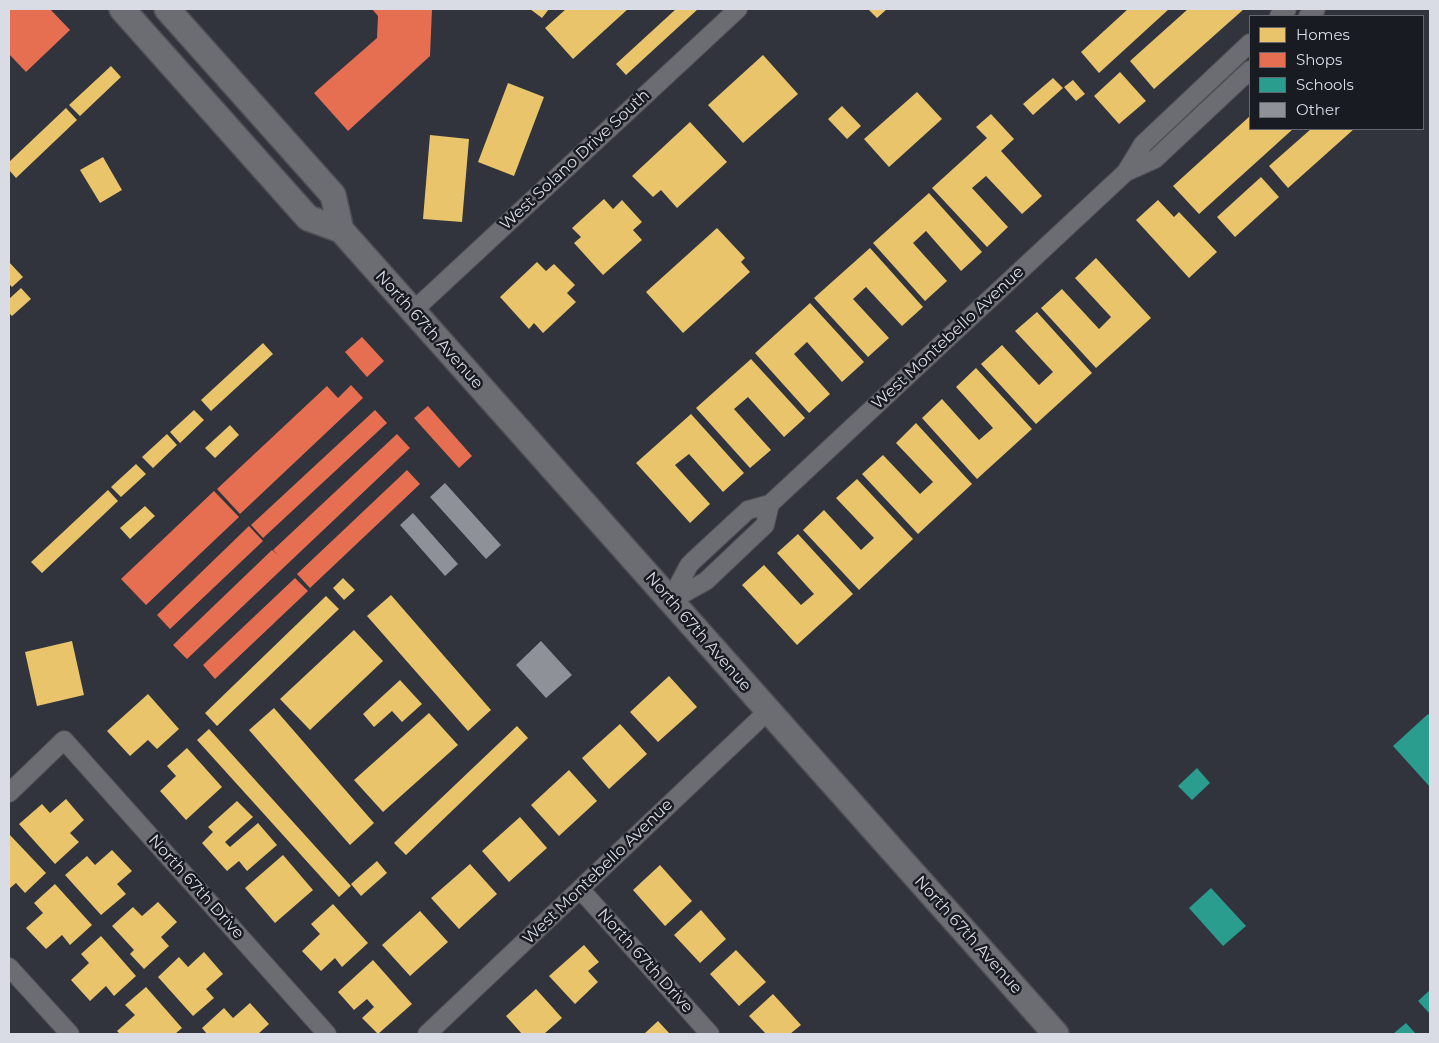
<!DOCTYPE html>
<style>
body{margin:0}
#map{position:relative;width:1439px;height:1043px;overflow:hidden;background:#31343c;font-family:Montserrat,sans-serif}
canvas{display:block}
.frame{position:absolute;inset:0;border:10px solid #d9dce5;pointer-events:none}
.legend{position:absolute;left:1249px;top:15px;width:175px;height:115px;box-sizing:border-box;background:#181b21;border:1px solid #65686f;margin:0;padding:6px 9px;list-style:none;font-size:15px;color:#d9dce5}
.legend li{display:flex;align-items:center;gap:10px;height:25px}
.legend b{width:25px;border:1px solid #65686f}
</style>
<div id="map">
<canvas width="1439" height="1043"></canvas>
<div class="frame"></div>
<ul class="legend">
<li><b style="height:14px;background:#e9c46a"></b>Homes</li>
<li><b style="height:14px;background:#e76f51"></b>Shops</li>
<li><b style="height:14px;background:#2a9d8f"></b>Schools</li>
<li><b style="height:14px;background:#8e9198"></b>Other</li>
</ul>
</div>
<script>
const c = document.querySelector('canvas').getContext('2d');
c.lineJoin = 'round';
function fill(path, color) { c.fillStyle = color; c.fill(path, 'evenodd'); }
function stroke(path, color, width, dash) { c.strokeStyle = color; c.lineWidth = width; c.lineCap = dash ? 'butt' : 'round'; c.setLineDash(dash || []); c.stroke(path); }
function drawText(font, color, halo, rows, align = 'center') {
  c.font = font + ' Montserrat,sans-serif'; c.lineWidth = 5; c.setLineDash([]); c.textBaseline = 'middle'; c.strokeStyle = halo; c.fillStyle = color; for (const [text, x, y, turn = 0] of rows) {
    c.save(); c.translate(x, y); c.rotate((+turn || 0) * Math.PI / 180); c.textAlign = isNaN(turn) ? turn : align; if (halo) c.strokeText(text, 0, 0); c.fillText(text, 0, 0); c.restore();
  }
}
fill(new Path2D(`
 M 530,9 L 549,9 L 542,18 Z
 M 566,9 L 628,9 L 573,59 L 545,28 Z
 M 676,9 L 698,9 L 626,75 L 616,64 Z
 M 868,9 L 887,9 L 877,18 Z
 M 1128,9 L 1169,9 L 1099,73 L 1081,52 Z
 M 1188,9 L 1244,9 L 1154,89 L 1130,61 Z
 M 763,55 L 798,94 L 743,143 L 708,105 Z
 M 111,66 L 121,77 L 80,116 L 69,105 Z
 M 1120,72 L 1146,101 L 1119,124 L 1094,96 Z
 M 1053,78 L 1063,88 L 1033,115 L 1023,104 Z
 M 1073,80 L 1085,94 L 1076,101 L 1064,87 Z
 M 508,83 L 544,97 L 514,176 L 478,162 Z
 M 917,92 L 942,119 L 889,167 L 864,139 Z
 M 842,106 L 861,126 L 847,139 L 828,119 Z
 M 66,108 L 77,120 L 16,178 L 9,170 L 9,162 Z
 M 991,114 L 1014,139 L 1001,151 L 1042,196 L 1022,214 L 986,176 L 972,188 L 1008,227 L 987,247 L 932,188 L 987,138 L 976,127 Z
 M 1250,116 L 1250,129 L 1293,129 L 1199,214 L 1173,186 Z
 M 690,122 L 727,162 L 677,208 L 661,190 L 653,197 L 632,176 Z
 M 1311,129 L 1354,129 L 1288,188 L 1269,166 Z
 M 430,135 L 469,139 L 462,222 L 423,219 Z
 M 103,157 L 122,190 L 100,203 L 80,170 Z
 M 1261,177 L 1279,197 L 1235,237 L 1217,217 Z
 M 929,193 L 982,252 L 961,271 L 926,231 L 913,243 L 947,281 L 925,301 L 873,243 Z
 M 604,199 L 613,209 L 622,200 L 642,222 L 633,230 L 642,240 L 603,275 L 574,243 L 581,237 L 572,228 Z
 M 1158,200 L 1174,217 L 1179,212 L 1217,252 L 1189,278 L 1136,220 Z
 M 717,228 L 745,258 L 741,262 L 750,272 L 683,333 L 646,292 Z
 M 870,248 L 923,307 L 902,326 L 866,287 L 853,299 L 889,338 L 868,357 L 814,298 Z
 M 1096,258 L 1151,318 L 1096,368 L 1041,308 L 1062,289 L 1099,329 L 1111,317 L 1075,278 Z
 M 9,262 L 23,277 L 12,287 L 9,284 Z
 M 537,262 L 546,271 L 554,264 L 575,285 L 567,293 L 576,302 L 543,333 L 534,323 L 529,329 L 500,297 Z
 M 21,288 L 31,299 L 12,316 L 9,313 L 9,299 Z
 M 810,303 L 864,362 L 842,382 L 807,342 L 794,354 L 830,394 L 809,413 L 755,353 Z
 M 1037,312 L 1092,373 L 1036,424 L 981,364 L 1002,345 L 1039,385 L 1053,372 L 1015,331 Z
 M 263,343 L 273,354 L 211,411 L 201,400 Z
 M 751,359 L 805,418 L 784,437 L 748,397 L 734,409 L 771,450 L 750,468 L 696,408 Z
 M 976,368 L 1032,429 L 977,479 L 922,418 L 942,399 L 979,440 L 993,428 L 956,387 Z
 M 194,410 L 204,420 L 180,443 L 170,432 Z
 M 691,414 L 744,473 L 723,492 L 689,454 L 675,465 L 710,504 L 690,523 L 636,463 Z
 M 916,423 L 972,484 L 918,534 L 862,474 L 883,455 L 920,494 L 933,482 L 896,443 Z
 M 230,425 L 239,435 L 215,458 L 205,448 Z
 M 167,434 L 177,445 L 153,468 L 142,457 Z
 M 136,464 L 146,474 L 121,497 L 111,487 Z
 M 857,479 L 913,539 L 859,590 L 803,530 L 824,510 L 861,550 L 874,538 L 836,498 Z
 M 108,490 L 118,501 L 42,573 L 31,562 Z
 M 145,506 L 155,516 L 130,539 L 120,528 Z
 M 798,534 L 853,594 L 797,645 L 742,585 L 764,565 L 801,605 L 814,594 L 777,553 Z
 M 343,578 L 355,590 L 344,600 L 333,588 Z
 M 391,595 L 491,710 L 468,731 L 367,616 Z
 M 326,596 L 339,609 L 217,726 L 205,713 Z
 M 354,630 L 383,661 L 310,730 L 280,699 Z
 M 72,641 L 84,695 L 37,706 L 25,652 Z
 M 669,676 L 697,707 L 658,742 L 630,712 Z
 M 400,680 L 422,704 L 402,722 L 392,711 L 374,727 L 363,714 Z
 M 148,694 L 179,729 L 157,749 L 148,740 L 130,756 L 107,731 Z
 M 274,708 L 374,823 L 350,845 L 249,730 Z
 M 429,713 L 458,745 L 383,812 L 354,780 Z
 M 620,724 L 647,754 L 609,789 L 582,758 Z
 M 517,726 L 528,738 L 406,855 L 394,843 Z
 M 209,729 L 351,886 L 339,897 L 197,740 Z
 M 187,748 L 222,787 L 186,820 L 160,791 L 176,776 L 167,766 Z
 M 569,770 L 597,801 L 559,836 L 531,805 Z
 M 66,799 L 84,820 L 70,833 L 79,842 L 55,864 L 19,824 L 42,804 L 50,813 Z
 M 237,801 L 253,817 L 225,842 L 230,847 L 258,823 L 277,845 L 247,871 L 239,861 L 227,871 L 202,843 L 213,832 L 208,827 Z
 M 520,817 L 547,848 L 509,882 L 482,851 Z
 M 9,834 L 46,873 L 25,893 L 16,883 L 9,889 Z
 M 112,850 L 132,871 L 117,884 L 126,894 L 101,915 L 65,875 L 87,856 L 95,865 Z
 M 283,855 L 313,890 L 275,923 L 245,888 Z
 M 377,861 L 387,873 L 361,896 L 351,884 Z
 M 470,864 L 497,894 L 459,929 L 431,898 Z
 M 660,865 L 692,901 L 665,926 L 633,890 Z
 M 55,884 L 92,925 L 70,945 L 62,935 L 46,949 L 26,928 L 43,913 L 34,903 Z
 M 158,902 L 177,922 L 161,937 L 169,946 L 144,969 L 130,954 L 134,950 L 112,926 L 133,907 L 142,916 Z
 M 333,904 L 368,943 L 342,967 L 335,958 L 321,971 L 302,951 L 320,934 L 311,924 Z
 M 701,910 L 726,939 L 700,963 L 674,935 Z
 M 420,911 L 448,942 L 410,976 L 382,945 Z
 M 101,936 L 136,976 L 114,996 L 106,986 L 90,1001 L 71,980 L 89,963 L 81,954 Z
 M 584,945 L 599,962 L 588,971 L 598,982 L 575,1004 L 549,976 Z
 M 736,950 L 766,982 L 739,1006 L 710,974 Z
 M 204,952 L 223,974 L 206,989 L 214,998 L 193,1016 L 158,977 L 179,957 L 188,967 Z
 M 373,960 L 412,1004 L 378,1034 L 362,1018 L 374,1007 L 367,999 L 354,1010 L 338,992 Z
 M 146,987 L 182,1028 L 175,1034 L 120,1034 L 117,1031 L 135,1015 L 125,1005 Z
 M 536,989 L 562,1018 L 544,1034 L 522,1034 L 506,1016 Z
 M 773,994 L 801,1025 L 790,1034 L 766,1034 L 749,1016 Z
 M 250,1003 L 269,1024 L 258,1034 L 207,1034 L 202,1028 L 224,1008 L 233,1018 Z
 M 658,1021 L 670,1034 L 644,1034 Z`), '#e9c46a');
fill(new Path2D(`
 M 9,9 L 50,9 L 70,30 L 26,72 L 9,54 Z
 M 372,9 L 432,9 L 430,56 L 348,131 L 314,93 L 377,38 L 378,16 Z
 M 362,337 L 384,361 L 367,377 L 345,352 Z
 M 351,385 L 363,398 L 240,514 L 217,489 L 327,386 L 338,398 Z
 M 428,406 L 472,456 L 459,468 L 414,418 Z
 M 375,410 L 387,423 L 263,538 L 251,525 Z
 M 397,434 L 410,448 L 187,659 L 173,645 L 272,550 L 278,555 L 273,550 Z
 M 407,470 L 420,484 L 310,588 L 297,574 Z
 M 214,491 L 239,517 L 146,605 L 121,579 Z
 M 249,526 L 263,541 L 170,629 L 157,615 Z
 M 295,578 L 308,591 L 215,679 L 203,665 Z`), '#e76f51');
fill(new Path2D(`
 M 1428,714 L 1430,716 L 1430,787 L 1393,746 Z
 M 1197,768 L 1210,783 L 1192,800 L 1178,786 Z
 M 1211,888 L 1246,926 L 1223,946 L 1189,908 Z
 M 1430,990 L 1430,1014 L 1418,1001 Z
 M 1406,1023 L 1416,1034 L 1393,1034 Z`), '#2a9d8f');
fill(new Path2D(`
 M 445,483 L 501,545 L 486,559 L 430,497 Z
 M 413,513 L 458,564 L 445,576 L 400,525 Z
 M 541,641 L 572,675 L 546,698 L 516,665 Z`), '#8e9198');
const minor = new Path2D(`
 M 1279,16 L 1287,9
 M 1308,16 L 1316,9
 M 1126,172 L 1155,159 L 1250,70
 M 413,311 L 738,9
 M 670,601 L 689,565 L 694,560 L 748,510 L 770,504 L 1126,172 L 1143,144 L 1250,43
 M 670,601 L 706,581 L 765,525 L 770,504
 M 9,793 L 64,740 L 327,1034
 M 580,889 L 710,1034
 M 9,967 L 70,1034
 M 427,1034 L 768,711`);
const secondary = new Path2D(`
 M 122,9 L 308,218 L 341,230 L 1056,1034
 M 167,9 L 333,195 L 341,230`);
stroke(minor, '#4d4f55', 20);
stroke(secondary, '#4d4f55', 28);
stroke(minor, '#6b6d73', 18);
stroke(secondary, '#6b6d73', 25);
drawText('16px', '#d9dce5', '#181b21', [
 ["West Solano Drive South",575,160,-43],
 ["North 67th Avenue",429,330,48],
 ["West Montebello Avenue",948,338,-43],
 ["North 67th Avenue",698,632,49],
 ["West Montebello Avenue",598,872,-44],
 ["North 67th Drive",196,887,48],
 ["North 67th Avenue",968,935,48],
 ["North 67th Drive",645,961,48]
]);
</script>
